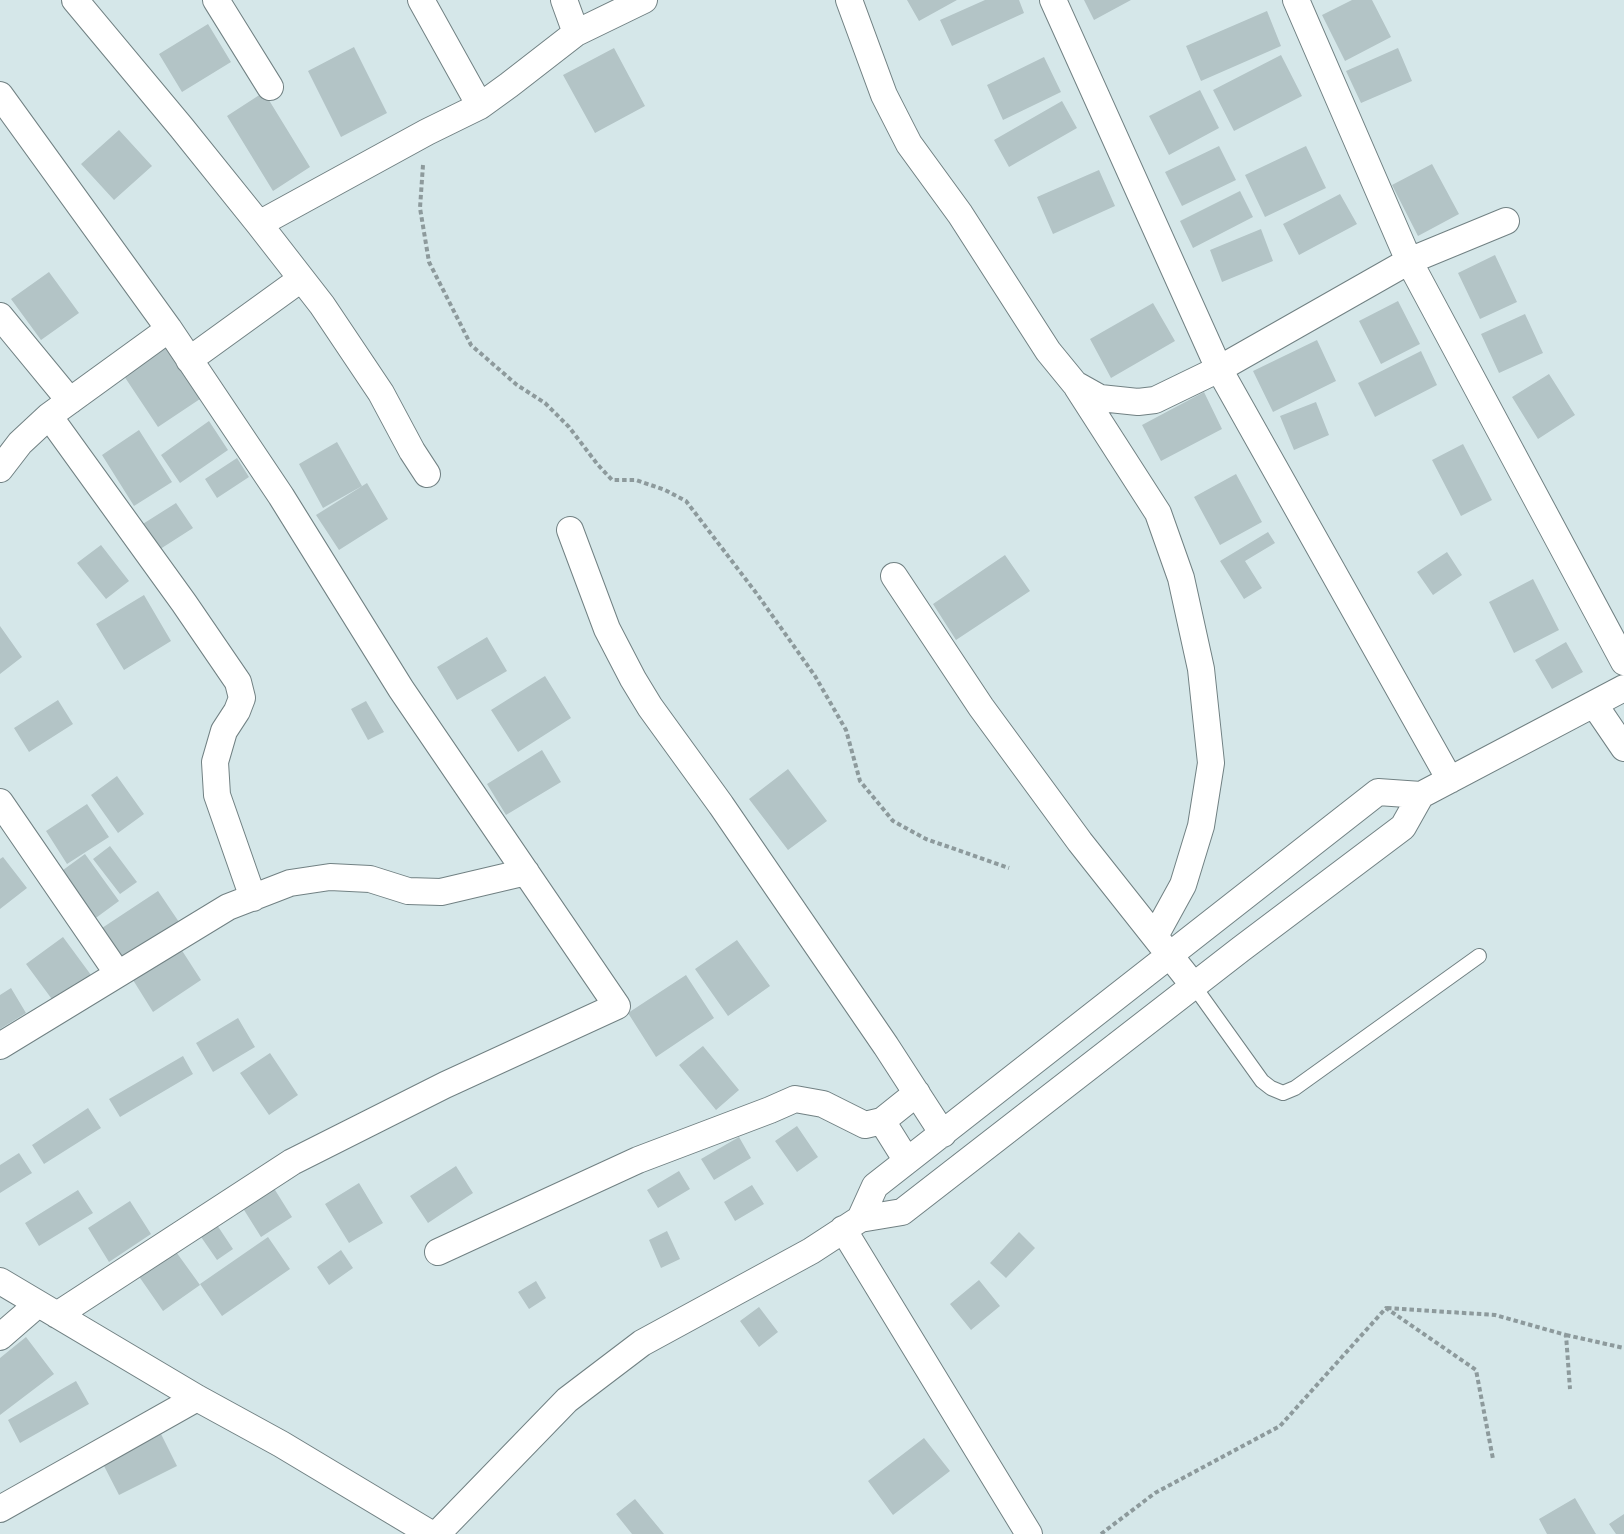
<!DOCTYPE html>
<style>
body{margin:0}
canvas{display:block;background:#d5e7e9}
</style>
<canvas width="1624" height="1534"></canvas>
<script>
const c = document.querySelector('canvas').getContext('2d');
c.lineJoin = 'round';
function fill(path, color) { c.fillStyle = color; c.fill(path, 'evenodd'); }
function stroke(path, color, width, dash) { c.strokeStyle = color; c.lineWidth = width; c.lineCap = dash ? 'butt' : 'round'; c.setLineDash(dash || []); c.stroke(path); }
fill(new Path2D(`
 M 907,0 L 957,0 L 919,21 Z
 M 985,0 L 1019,0 L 1024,13 L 952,46 L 940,20 Z
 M 1084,0 L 1131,0 L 1094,20 Z
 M 1352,0 L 1372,0 L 1391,37 L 1345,61 L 1322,15 Z
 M 1267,11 L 1281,46 L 1201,81 L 1186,46 Z
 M 208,24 L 231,62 L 182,92 L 159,54 Z
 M 354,47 L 387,113 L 341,137 L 308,71 Z
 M 614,48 L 645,106 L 595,133 L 563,75 Z
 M 1398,48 L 1412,81 L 1361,103 L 1346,71 Z
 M 1281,55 L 1302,96 L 1234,131 L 1213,90 Z
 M 1044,57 L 1061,92 L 1003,120 L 987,85 Z
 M 1200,90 L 1219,128 L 1169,155 L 1149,116 Z
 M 264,92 L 310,167 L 273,191 L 227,116 Z
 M 1062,101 L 1077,128 L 1009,167 L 994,140 Z
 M 119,130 L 152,166 L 114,200 L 81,164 Z
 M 1219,146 L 1236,180 L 1182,206 L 1165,172 Z
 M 1306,146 L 1326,188 L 1265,217 L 1245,175 Z
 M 1432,164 L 1459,214 L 1418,236 L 1392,185 Z
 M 1099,170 L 1115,206 L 1053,234 L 1037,197 Z
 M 1240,191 L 1253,217 L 1193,248 L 1180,221 Z
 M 1340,194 L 1357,224 L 1299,255 L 1283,224 Z
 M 1261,229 L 1273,261 L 1222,282 L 1210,250 Z
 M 1495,255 L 1517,302 L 1480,319 L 1458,273 Z
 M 49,272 L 79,313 L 41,340 L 11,299 Z
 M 1398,301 L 1420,344 L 1381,364 L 1359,321 Z
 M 1153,303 L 1175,341 L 1111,378 L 1090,339 Z
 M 1525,314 L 1543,353 L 1499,373 L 1481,334 Z
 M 1317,340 L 1336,381 L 1273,412 L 1253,371 Z
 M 166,348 L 200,399 L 158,427 L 124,376 Z
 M 1421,351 L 1437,385 L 1375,417 L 1358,383 Z
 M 1549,374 L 1575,415 L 1538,439 L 1512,397 Z
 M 1204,392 L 1222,429 L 1161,461 L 1142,425 Z
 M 1316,402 L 1329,435 L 1294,450 L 1280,416 Z
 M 209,421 L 228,450 L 180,483 L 161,455 Z
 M 139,430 L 172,482 L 134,506 L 102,455 Z
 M 337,442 L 362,486 L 323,508 L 299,464 Z
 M 1463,444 L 1492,500 L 1461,516 L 1432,460 Z
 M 237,458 L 249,477 L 217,498 L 205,479 Z
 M 1236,474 L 1262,522 L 1220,545 L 1194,497 Z
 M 367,483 L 388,519 L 339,550 L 316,515 Z
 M 176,503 L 193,528 L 154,553 L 138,527 Z
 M 1268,532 L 1275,543 L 1245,561 L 1262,588 L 1244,599 L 1220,561 Z
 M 101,545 L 129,581 L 106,599 L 77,563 Z
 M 1447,552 L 1462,575 L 1433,595 L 1417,572 Z
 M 1005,555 L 1030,591 L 956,640 L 933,604 Z
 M 1533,579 L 1559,630 L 1514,653 L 1489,602 Z
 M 144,595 L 171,641 L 124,670 L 96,624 Z
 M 0,626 L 22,657 L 0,674 Z
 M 487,637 L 507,671 L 457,700 L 437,667 Z
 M 1566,642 L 1583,672 L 1552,689 L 1535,660 Z
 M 545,676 L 571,718 L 518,752 L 491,710 Z
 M 58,700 L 73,724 L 29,752 L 14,728 Z
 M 366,701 L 384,732 L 368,740 L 351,709 Z
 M 542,750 L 561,782 L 506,815 L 487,784 Z
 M 788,769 L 827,821 L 788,850 L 749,799 Z
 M 117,776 L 144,814 L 118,833 L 91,795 Z
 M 87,804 L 109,837 L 67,864 L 46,831 Z
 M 110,846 L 137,882 L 120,894 L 93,859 Z
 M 85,854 L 119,901 L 93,920 L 59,873 Z
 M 3,857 L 27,888 L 0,909 L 0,859 Z
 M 158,891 L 179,922 L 118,961 L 99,930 Z
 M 63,937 L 91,975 L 54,1002 L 26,964 Z
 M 737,940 L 770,986 L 728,1016 L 695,969 Z
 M 181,949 L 201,980 L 153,1012 L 133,980 Z
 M 686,975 L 714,1018 L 656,1057 L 628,1013 Z
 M 11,988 L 26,1013 L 0,1029 L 0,995 Z
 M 238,1018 L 255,1047 L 213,1072 L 196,1043 Z
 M 703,1046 L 739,1090 L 716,1110 L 679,1065 Z
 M 270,1053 L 298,1095 L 269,1115 L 240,1073 Z
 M 183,1056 L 193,1074 L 120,1117 L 109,1099 Z
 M 88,1108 L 101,1128 L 44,1164 L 32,1145 Z
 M 797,1126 L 818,1157 L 797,1172 L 775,1141 Z
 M 739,1137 L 751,1158 L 714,1180 L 701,1159 Z
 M 19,1153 L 32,1173 L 0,1193 L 0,1165 Z
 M 456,1166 L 473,1193 L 428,1223 L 410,1196 Z
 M 679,1171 L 690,1189 L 658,1208 L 647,1190 Z
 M 270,1182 L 292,1217 L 261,1237 L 239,1202 Z
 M 359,1183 L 383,1223 L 349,1243 L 325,1204 Z
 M 752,1185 L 764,1204 L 735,1221 L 724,1202 Z
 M 78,1190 L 93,1213 L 39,1246 L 25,1223 Z
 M 130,1201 L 151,1234 L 109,1262 L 88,1228 Z
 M 215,1222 L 233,1249 L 217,1260 L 199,1234 Z
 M 667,1231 L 680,1259 L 661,1268 L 649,1240 Z
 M 1019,1232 L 1035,1248 L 1006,1278 L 990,1263 Z
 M 268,1237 L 290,1269 L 222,1316 L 200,1284 Z
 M 174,1249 L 200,1285 L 163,1311 L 138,1275 Z
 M 341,1250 L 353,1268 L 329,1285 L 317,1267 Z
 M 979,1280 L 1000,1306 L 971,1330 L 950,1304 Z
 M 536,1281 L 546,1298 L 529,1309 L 518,1292 Z
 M 759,1307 L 778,1332 L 759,1347 L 740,1321 Z
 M 26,1337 L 54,1374 L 0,1415 L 0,1358 Z
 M 76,1381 L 89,1404 L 20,1443 L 8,1420 Z
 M 161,1434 L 177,1466 L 119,1495 L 103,1464 Z
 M 924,1438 L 950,1471 L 893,1515 L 868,1481 Z
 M 1575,1498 L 1596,1534 L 1547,1534 L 1539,1519 Z
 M 635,1499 L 664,1534 L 632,1534 L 616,1514 Z
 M 1624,1514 L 1624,1534 L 1616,1534 L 1609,1524 Z`), '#b3c4c6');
const lane = new Path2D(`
 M 1194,986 L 1262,1081 L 1271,1088 L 1283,1093 L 1295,1088 L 1479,956`);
const street = new Path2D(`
 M 75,0 L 181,127 L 259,224 L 322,305 L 381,393 L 412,451 L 427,474
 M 216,0 L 270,87
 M 421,0 L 480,106
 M 564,0 L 576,33
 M 849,0 L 884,95 L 909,144 L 960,214 L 1048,351 L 1075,384 L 1100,398 L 1138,402 L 1155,400 L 1219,369 L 1409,261 L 1506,221
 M 1053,0 L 1219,369 L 1450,780
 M 1296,0 L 1409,261 L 1624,662
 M 0,95 L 169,329 L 281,496 L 401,689 L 617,1006 L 445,1085 L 292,1162 L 57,1315
 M 259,224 L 427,132 L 480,106 L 509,85 L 576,33 L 644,0
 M 0,316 L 70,401
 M 189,360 L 301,279
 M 1077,387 L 1158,513 L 1181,578 L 1201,669 L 1211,763 L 1201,826 L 1183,885 L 1155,936
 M 49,416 L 184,603 L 238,682 L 242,698 L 237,711 L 224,731 L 215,762 L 217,795 L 253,898
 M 0,469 L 20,443 L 49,416 L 169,329
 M 570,530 L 607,629 L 633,679 L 650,707 L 721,805 L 886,1046 L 943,1134
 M 894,576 L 981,707 L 1080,842 L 1194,986
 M 1594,704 L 1624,748
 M 0,802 L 118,974
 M 0,1046 L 228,907 L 290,883 L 330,877 L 370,879 L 408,891 L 441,892 L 526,872
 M 882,1121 L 907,1161
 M 860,1219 L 875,1186 L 1378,792 L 1421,795 L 1624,688
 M 843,1229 L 1029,1534
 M 438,1252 L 638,1160 L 770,1110 L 795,1099 L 823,1104 L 865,1125 L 882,1121 L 917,1093
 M 0,1281 L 197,1398 L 281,1444 L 431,1534
 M 0,1337 L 38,1304
 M 0,1509 L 197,1398
 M 437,1534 L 567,1400 L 642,1343 L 811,1251 L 860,1219 L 902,1212 L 1241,949 L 1403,827 L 1421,795`);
stroke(lane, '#718183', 16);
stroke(street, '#718183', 28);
stroke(new Path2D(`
 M 423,165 L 420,208 L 429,262 L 471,345 L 517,385 L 545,403 L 569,427 L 598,465 L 612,480 L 636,480 L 665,490 L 686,501 L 757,594 L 815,676 L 846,730 L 860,781 L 893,821 L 926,839 L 1009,868
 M 1387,1308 L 1495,1315 L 1566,1335 L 1570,1389
 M 1566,1335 L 1624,1348
 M 1101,1534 L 1155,1493 L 1280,1426 L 1386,1308 L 1476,1370 L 1493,1459`), '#8d9a9c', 4, [4.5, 3]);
stroke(lane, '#fff', 14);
stroke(street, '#fff', 26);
</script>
